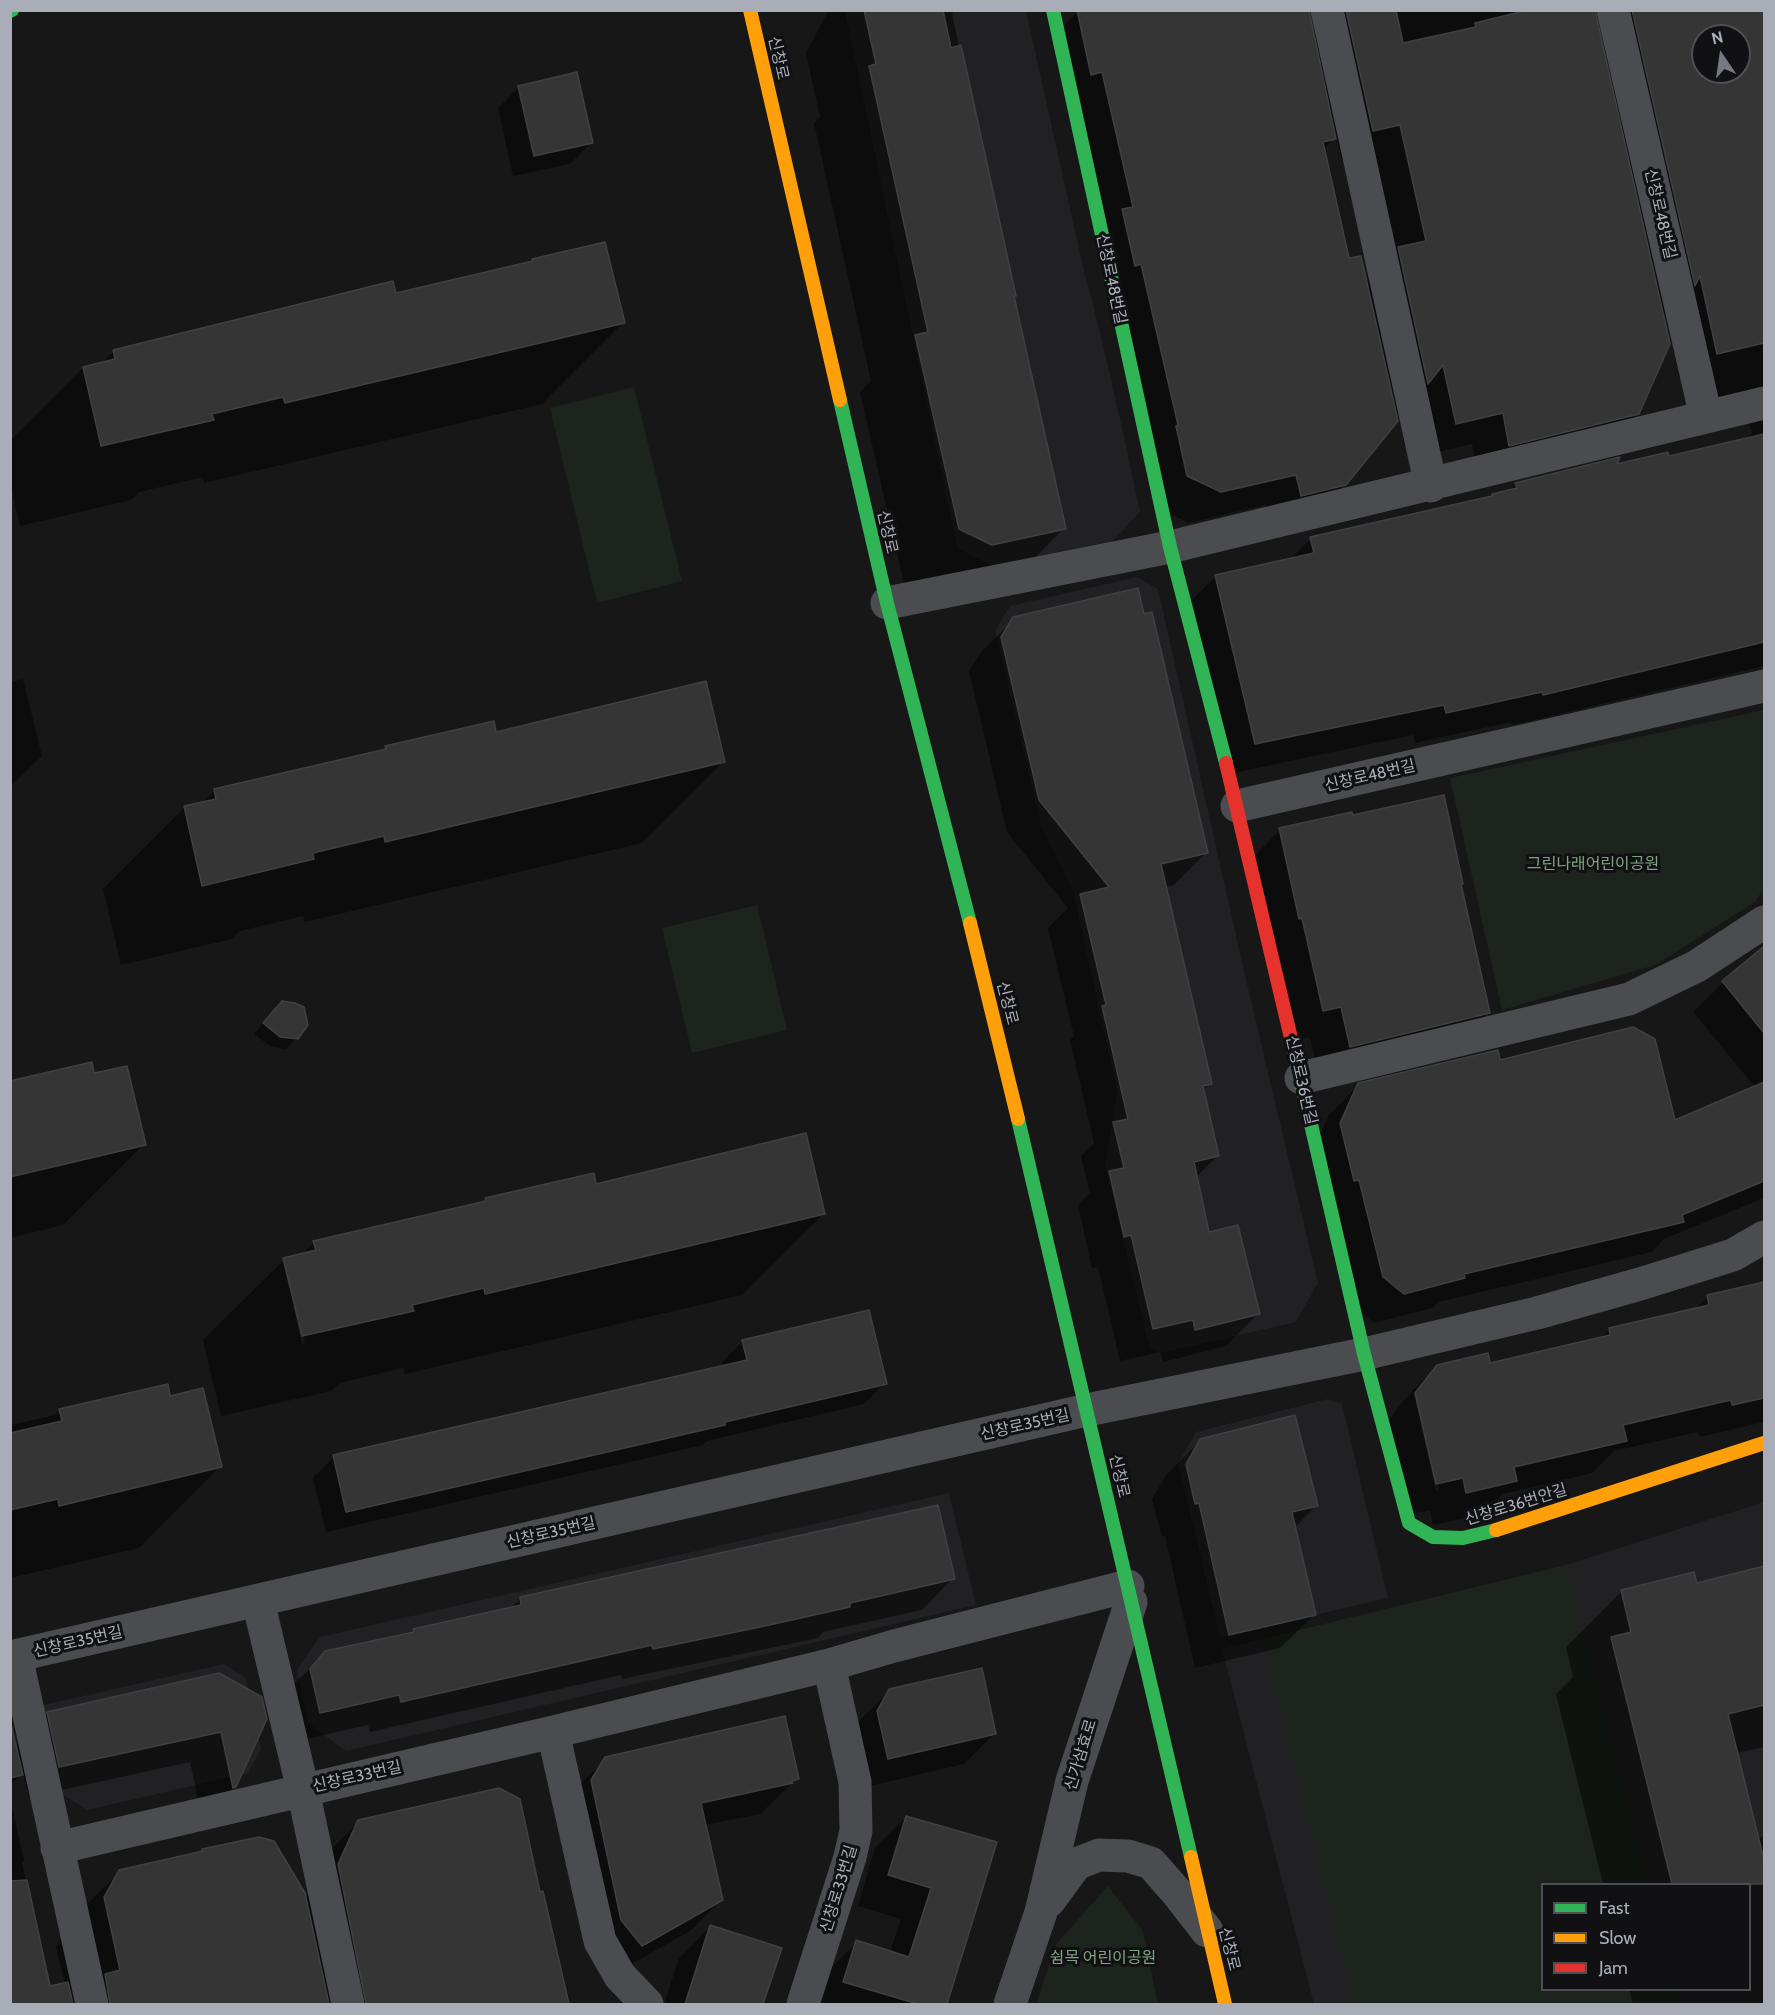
<!DOCTYPE html>
<meta charset="utf-8">
<style>
body{margin:0}
#map{position:relative;width:1775px;height:2015px;overflow:hidden;background:#171717;font-family:Cabin,sans-serif}
canvas{display:block}
.frame{position:absolute;inset:0;border:12px solid #a8adb8;pointer-events:none}
.legend{position:absolute;left:1541px;top:1883px;width:210px;height:108px;box-sizing:border-box;background:#111113;border:2px solid #4d4f55;margin:0;padding:8px 10px;list-style:none;font-size:18px;color:#a8adb8}
.legend li{display:flex;align-items:center;gap:12px;height:30px}
.legend b{width:30px;border:2px solid #4d4f55}
.north{position:absolute;left:1691px;top:24px;width:60px;height:60px;box-sizing:border-box;background:#111113;border:2px solid #4d4f55;border-radius:50%;rotate:347deg;font-size:16px;font-weight:700;line-height:24px;text-align:center;color:#a8adb8}
.north::after{content:'';display:block;margin:auto;width:21px;height:27px;background:#757880;clip-path:polygon(50% 0,100% 100%,50% 72%,0 100%)}
</style>
<div id="map">
<canvas width="1775" height="2015"></canvas>
<div class="frame"></div>
<ul class="legend">
<li><b style="height:8px;background:#30b455"></b>Fast</li>
<li><b style="height:8px;background:#ff9f0a"></b>Slow</li>
<li><b style="height:8px;background:#e5322d"></b>Jam</li>
</ul>
<div class="north">N</div>
</div>
<script>
const c = document.querySelector('canvas').getContext('2d');
c.lineJoin = 'round';
function fill(path, color) { c.fillStyle = color; c.fill(path, 'evenodd'); }
function stroke(path, color, width, dash) { c.strokeStyle = color; c.lineWidth = width; c.lineCap = dash ? 'butt' : 'round'; c.setLineDash(dash || []); c.stroke(path); }
function drawText(font, color, halo, rows, align = 'center') {
  c.font = font + ' Cabin,"Noto Sans KR",sans-serif'; c.lineWidth = 6; c.setLineDash([]); c.textBaseline = 'middle'; c.strokeStyle = halo; c.fillStyle = color; for (const [text, x, y, turn = 0] of rows) {
    c.save(); c.translate(x, y); c.rotate((+turn || 0) * Math.PI / 180); c.textAlign = isNaN(turn) ? turn : align; if (halo) c.strokeText(text, 0, 0); c.fillText(text, 0, 0); c.restore();
  }
}
fill(new Path2D(`
 M 845,11 L 1026,11 L 1086,280 L 1091,296 L 1115,396 L 1140,512 L 1110,544 L 997,568 L 957,548 Z
 M 1137,577 L 1158,589 L 1244,971 L 1318,1283 L 1296,1322 L 1161,1353 L 1149,1346 L 1105,1165 L 1117,1090 L 1073,892 L 1041,825 L 995,630 L 1010,606 Z
 M 1328,1399 L 1342,1404 L 1388,1598 L 1220,1637 L 1178,1463 L 1196,1432 Z
 M 949,1493 L 976,1605 L 346,1751 L 308,1723 L 297,1670 L 320,1637 Z
 M 1764,1502 L 1764,2004 L 1314,2004 L 1222,1649 L 1566,1565 ZM 1542,1884 L 1750,1884 L 1750,1990 L 1542,1990 Z
 M 224,1664 L 246,1678 L 261,1749 L 248,1773 L 87,1810 L 54,1789 L 35,1707 Z`), '#212123');
fill(new Path2D(`
 M 634,387 L 682,581 L 597,603 L 550,408 Z
 M 1764,710 L 1764,888 L 1755,902 L 1655,965 L 1502,1010 L 1450,778 Z
 M 757,905 L 787,1030 L 692,1053 L 662,928 Z
 M 1566,1565 L 1646,1884 L 1542,1884 L 1542,1990 L 1672,1990 L 1676,2004 L 1354,2004 L 1263,1639 Z
 M 1108,1886 L 1143,1931 L 1158,2004 L 1036,2004 L 1057,1943 Z`), '#1d241e');
fill(new Path2D(`
 M 829,10 L 955,10 L 952,14 L 1014,295 L 1012,297 L 1064,528 L 1009,584 L 904,584 L 860,392 L 871,381 L 814,123 L 820,117 L 806,53 Z
 M 1079,10 L 1764,10 L 1764,666 L 1512,725 L 1511,722 L 1415,743 L 1413,735 L 1224,775 L 1185,607 L 1216,576 L 1290,559 L 1311,539 L 1489,498 L 1492,495 L 1508,492 L 1516,484 L 1668,458 L 1745,440 L 1751,434 L 1752,430 L 1746,421 L 1721,417 L 1670,310 L 1662,317 L 1638,413 L 1606,445 L 1478,476 L 1472,444 L 1425,455 L 1412,397 L 1395,415 L 1345,484 L 1314,516 L 1270,526 L 1265,505 L 1189,523 L 1157,507 L 1058,32 ZM 1703,36 L 1739,36 L 1739,72 L 1703,72 ZM 1336,136 L 1342,161 L 1369,155 L 1392,256 L 1366,282 L 1348,260 L 1323,150 Z
 M 519,87 L 591,143 L 570,164 L 513,176 L 498,108 Z
 M 533,260 L 623,323 L 542,404 L 204,483 L 203,477 L 139,492 L 131,500 L 20,526 L 10,483 L 10,441 L 83,368 L 101,364 L 114,351 L 394,295 L 530,263 Z
 M 1014,619 L 1207,852 L 1174,885 L 1165,887 L 1210,1083 L 1203,1091 L 1218,1156 L 1195,1178 L 1208,1234 L 1258,1314 L 1226,1346 L 1163,1362 L 1160,1352 L 1120,1361 L 1098,1267 L 1092,1268 L 1078,1205 L 1090,1193 L 1081,1156 L 1094,1143 L 1070,1040 L 1074,1036 L 1048,928 L 1068,908 L 1007,832 L 969,671 L 981,652 Z
 M 23,679 L 42,756 L 10,787 L 10,682 Z
 M 386,748 L 723,762 L 642,843 L 305,922 L 303,916 L 240,931 L 232,939 L 121,965 L 103,889 L 184,808 L 201,804 L 215,790 L 382,752 Z
 M 1280,830 L 1462,883 L 1460,885 L 1488,1013 L 1457,1044 L 1319,1077 L 1310,1037 L 1292,1041 L 1249,861 Z
 M 1764,948 L 1764,1198 L 1664,1239 L 1652,1252 L 1438,1302 L 1433,1308 L 1374,1323 L 1354,1307 L 1311,1154 L 1329,1115 L 1359,1085 L 1499,1062 L 1674,1122 L 1755,1087 L 1693,1012 L 1723,983 Z
 M 282,1002 L 297,1038 L 286,1049 L 270,1046 L 254,1034 Z
 M 93,1075 L 144,1144 L 63,1225 L 10,1238 L 10,1083 Z
 M 595,1186 L 823,1214 L 742,1295 L 405,1374 L 403,1368 L 340,1383 L 331,1391 L 221,1416 L 203,1340 L 284,1260 L 301,1255 L 314,1242 L 482,1203 L 486,1199 ZM 293,1306 L 296,1306 L 305,1343 L 302,1344 Z
 M 1764,1284 L 1764,1422 L 1700,1437 L 1698,1432 L 1614,1451 L 1592,1473 L 1503,1494 L 1483,1514 L 1433,1525 L 1430,1510 L 1403,1516 L 1383,1428 L 1404,1400 L 1437,1366 L 1489,1365 L 1600,1339 L 1609,1330 L 1694,1310 L 1708,1297 ZM 1414,1394 L 1417,1394 L 1439,1491 L 1436,1491 Z
 M 743,1341 L 885,1383 L 864,1404 L 707,1441 L 703,1445 L 326,1532 L 313,1478 L 334,1457 L 723,1367 L 722,1362 Z
 M 60,1411 L 220,1467 L 139,1548 L 10,1578 L 10,1425 L 56,1415 Z
 M 1201,1440 L 1316,1506 L 1294,1528 L 1314,1615 L 1280,1648 L 1195,1668 L 1165,1536 L 1162,1537 L 1152,1499 L 1167,1474 Z
 M 1764,1568 L 1764,1747 L 1737,1753 L 1758,1838 L 1764,1836 L 1764,2004 L 1633,2004 L 1629,1990 L 1750,1990 L 1750,1884 L 1603,1884 L 1556,1694 L 1573,1677 L 1566,1647 L 1622,1591 L 1696,1584 Z
 M 953,1578 L 922,1610 L 823,1632 L 818,1638 L 622,1679 L 621,1675 L 370,1732 L 368,1725 L 289,1743 L 294,1684 L 325,1653 L 409,1634 L 414,1630 L 510,1609 L 520,1599 Z
 M 219,1675 L 235,1786 L 204,1817 L 202,1818 L 190,1762 L 29,1797 L 23,1773 L 10,1785 L 10,1726 L 15,1747 L 48,1713 Z
 M 890,1691 L 995,1733 L 964,1764 L 857,1789 L 858,1722 Z
 M 606,1759 L 797,1779 L 760,1814 L 705,1825 L 721,1900 L 690,1931 L 610,1976 L 574,1790 Z
 M 10,1797 L 24,1860 L 22,1863 L 49,1988 L 65,1984 L 56,1947 L 71,1920 L 120,1872 L 200,1853 L 203,1850 L 305,1900 L 328,1853 L 359,1821 L 539,1896 L 567,2004 L 330,2004 L 325,1982 L 314,1994 L 316,2004 L 10,2004 Z
 M 906,1817 L 995,1843 L 946,2004 L 815,2004 L 826,1973 L 857,1942 L 890,1952 L 901,1919 L 858,1906 L 875,1848 Z
 M 710,1927 L 780,1949 L 762,2004 L 664,2004 L 679,1958 Z`), '#0007');
const building = new Path2D(`
 M 864,10 L 943,10 L 951,48 L 961,45 L 1016,296 L 1014,296 L 1066,529 L 992,545 L 959,529 L 915,335 L 928,332 L 869,66 L 876,64 Z
 M 1077,10 L 1309,10 L 1336,139 L 1323,142 L 1349,258 L 1361,256 L 1398,421 L 1346,485 L 1301,496 L 1296,475 L 1221,492 L 1187,476 L 1176,426 L 1178,425 L 1141,264 L 1135,266 L 1122,209 L 1133,207 L 1102,72 L 1091,75 Z
 M 1346,10 L 1396,10 L 1403,43 L 1476,27 L 1475,23 L 1528,10 L 1595,10 L 1670,344 L 1639,414 L 1509,446 L 1503,413 L 1456,424 L 1443,365 L 1428,384 L 1398,247 L 1426,241 L 1400,125 L 1373,131 Z
 M 1632,10 L 1764,10 L 1764,343 L 1717,354 L 1700,276 L 1695,286 ZM 1703,36 L 1739,36 L 1739,72 L 1703,72 Z
 M 577,72 L 593,143 L 534,156 L 518,86 Z
 M 605,242 L 625,323 L 285,403 L 283,397 L 212,414 L 214,420 L 101,446 L 83,367 L 115,359 L 113,350 L 393,281 L 396,293 L 533,261 L 532,259 Z
 M 1764,434 L 1764,642 L 1543,695 L 1542,692 L 1446,713 L 1444,705 L 1255,744 L 1215,575 L 1314,553 L 1310,537 L 1492,496 L 1492,494 L 1517,488 L 1515,483 L 1620,457 L 1617,464 L 1668,452 L 1669,456 Z
 M 1138,588 L 1144,614 L 1152,612 L 1208,853 L 1161,864 L 1212,1084 L 1203,1086 L 1219,1156 L 1194,1162 L 1209,1232 L 1238,1225 L 1260,1314 L 1195,1330 L 1193,1320 L 1153,1329 L 1131,1235 L 1124,1237 L 1109,1171 L 1124,1168 L 1113,1122 L 1128,1119 L 1102,1006 L 1106,1005 L 1080,894 L 1109,887 L 1039,800 L 1001,637 L 1013,617 Z
 M 706,681 L 725,762 L 385,842 L 384,836 L 313,853 L 314,859 L 202,886 L 184,806 L 216,799 L 214,789 L 386,749 L 385,746 L 494,721 L 496,732 Z
 M 1444,795 L 1463,884 L 1461,884 L 1490,1013 L 1350,1047 L 1341,1007 L 1323,1011 L 1302,918 L 1299,919 L 1279,828 L 1352,812 L 1353,815 Z
 M 1764,946 L 1764,1033 L 1722,981 Z
 M 282,1001 L 295,1003 L 304,1007 L 308,1025 L 298,1039 L 280,1037 L 263,1023 Z
 M 1633,1027 L 1655,1039 L 1675,1120 L 1764,1082 L 1764,1181 L 1682,1215 L 1684,1222 L 1464,1274 L 1465,1278 L 1404,1294 L 1383,1277 L 1359,1180 L 1354,1181 L 1340,1123 L 1358,1083 L 1498,1050 L 1500,1060 Z
 M 92,1062 L 94,1073 L 127,1066 L 146,1145 L 10,1177 L 10,1081 Z
 M 806,1133 L 825,1214 L 485,1294 L 484,1288 L 412,1305 L 414,1311 L 302,1336 L 283,1258 L 316,1250 L 313,1241 L 486,1201 L 485,1198 L 594,1173 L 596,1184 Z
 M 1764,1282 L 1764,1398 L 1732,1405 L 1731,1400 L 1623,1425 L 1627,1441 L 1514,1467 L 1517,1481 L 1466,1493 L 1463,1478 L 1436,1484 L 1415,1393 L 1437,1365 L 1488,1353 L 1490,1363 L 1610,1335 L 1609,1328 L 1709,1305 L 1707,1295 Z
 M 869,1310 L 887,1384 L 725,1422 L 725,1425 L 346,1512 L 333,1455 L 747,1360 L 742,1340 Z
 M 168,1384 L 170,1396 L 203,1388 L 222,1467 L 59,1506 L 58,1499 L 10,1510 L 10,1433 L 62,1421 L 59,1409 Z
 M 1295,1415 L 1318,1506 L 1292,1512 L 1316,1615 L 1229,1635 L 1199,1503 L 1195,1504 L 1186,1464 L 1200,1439 Z
 M 938,1505 L 955,1579 L 850,1603 L 850,1607 L 765,1626 L 653,1649 L 652,1645 L 401,1702 L 399,1695 L 320,1713 L 310,1669 L 325,1651 L 414,1632 L 413,1629 L 521,1605 L 520,1597 Z
 M 1764,1566 L 1764,1705 L 1728,1714 L 1764,1860 L 1764,1884 L 1672,1884 L 1611,1637 L 1631,1632 L 1621,1590 L 1694,1572 L 1697,1583 Z
 M 982,1668 L 996,1734 L 888,1759 L 877,1711 L 889,1689 Z
 M 219,1673 L 262,1697 L 267,1719 L 236,1787 L 233,1788 L 221,1732 L 59,1767 L 47,1712 Z
 M 785,1716 L 799,1779 L 789,1782 L 793,1783 L 701,1803 L 723,1900 L 642,1946 L 621,1920 L 591,1780 L 605,1757 Z
 M 10,1720 L 23,1775 L 10,1778 Z
 M 499,1788 L 520,1799 L 540,1892 L 543,1891 L 569,2004 L 366,2004 L 338,1864 L 358,1820 Z
 M 906,1816 L 997,1842 L 947,2004 L 918,2004 L 843,1982 L 856,1940 L 909,1957 L 931,1888 L 888,1875 Z
 M 259,1837 L 274,1841 L 305,1893 L 329,2004 L 110,2004 L 105,1974 L 120,1970 L 104,1897 L 119,1870 L 203,1851 L 202,1849 Z
 M 27,1880 L 50,1986 L 68,1982 L 73,2004 L 10,2004 L 10,1881 Z
 M 710,1925 L 782,1948 L 763,2004 L 685,2004 Z`);
fill(building, '#353536');
stroke(building, '#3f4043', 1.5);
stroke(new Path2D(`
 M 1327,10 L 1431,486
 M 1613,10 L 1706,417
 M 887,603 L 1170,547 L 1764,403
 M 1237,806 L 1764,686
 M 1301,1078 L 1629,999 L 1697,966 L 1764,922
 M 258,1601 L 303,1790 L 348,2004
 M 16,1656 L 92,2004
 M 10,1657 L 1087,1410 L 1364,1354 L 1537,1313 L 1640,1284 L 1733,1255 L 1764,1237
 M 553,1732 L 600,1941 L 620,1976 L 647,2004
 M 57,1848 L 553,1732 L 829,1665 L 894,1646 L 1128,1586
 M 1049,1901 L 1076,1864 L 1099,1855 L 1128,1856 L 1151,1863 L 1179,1895 L 1207,1931
 M 803,2004 L 850,1857 L 856,1831 L 855,1782 L 829,1665
 M 1010,2004 L 1041,1912 L 1072,1781 L 1131,1602`), '#4b4c50', 33);
stroke(new Path2D(`
 M 1053,10 L 1170,547 L 1226,763
 M 10,11 L 12,10
 M 840,400 L 887,603 L 970,923
 M 1295,1055 L 1364,1354 L 1409,1523 L 1433,1537 L 1463,1538 L 1496,1530
 M 1018,1119 L 1191,1857`), '#30b455', 14);
stroke(new Path2D(`
 M 750,10 L 840,400
 M 970,923 L 1018,1119
 M 1496,1530 L 1764,1443
 M 1191,1857 L 1225,2004`), '#ff9f0a', 14);
stroke(new Path2D(`
 M 1226,763 L 1295,1055`), '#e5322d', 14);
drawText('16px', '#a8adb8', '#111113', [
 ["신창로",778,58,77],
 ["신창로48번길",1660,214,77],
 ["신창로48번길",1111,279,78],
 ["신창로",887,532,77],
 ["신창로48번길",1370,776,-13],
 ["신창로",1007,1003,76],
 ["신창로36번길",1301,1080,77],
 ["신창로35번길",1025,1425,-13],
 ["신창로",1119,1476,77],
 ["신창로36번안길",1516,1505,-17],
 ["신창로35번길",551,1533,-13],
 ["신창로35번길",78,1642,-13],
 ["신가삼효로",1081,1755,-73],
 ["신창로33번길",357,1777,-13],
 ["신창로33번길",839,1889,-73],
 ["신창로",1229,1949,76]
]);
drawText('16px', '#7fa381', '#111113', [
 ["그린나래어린이공원",1593,864],
 ["쉼목 어린이공원",1103,1958]
]);
</script>
